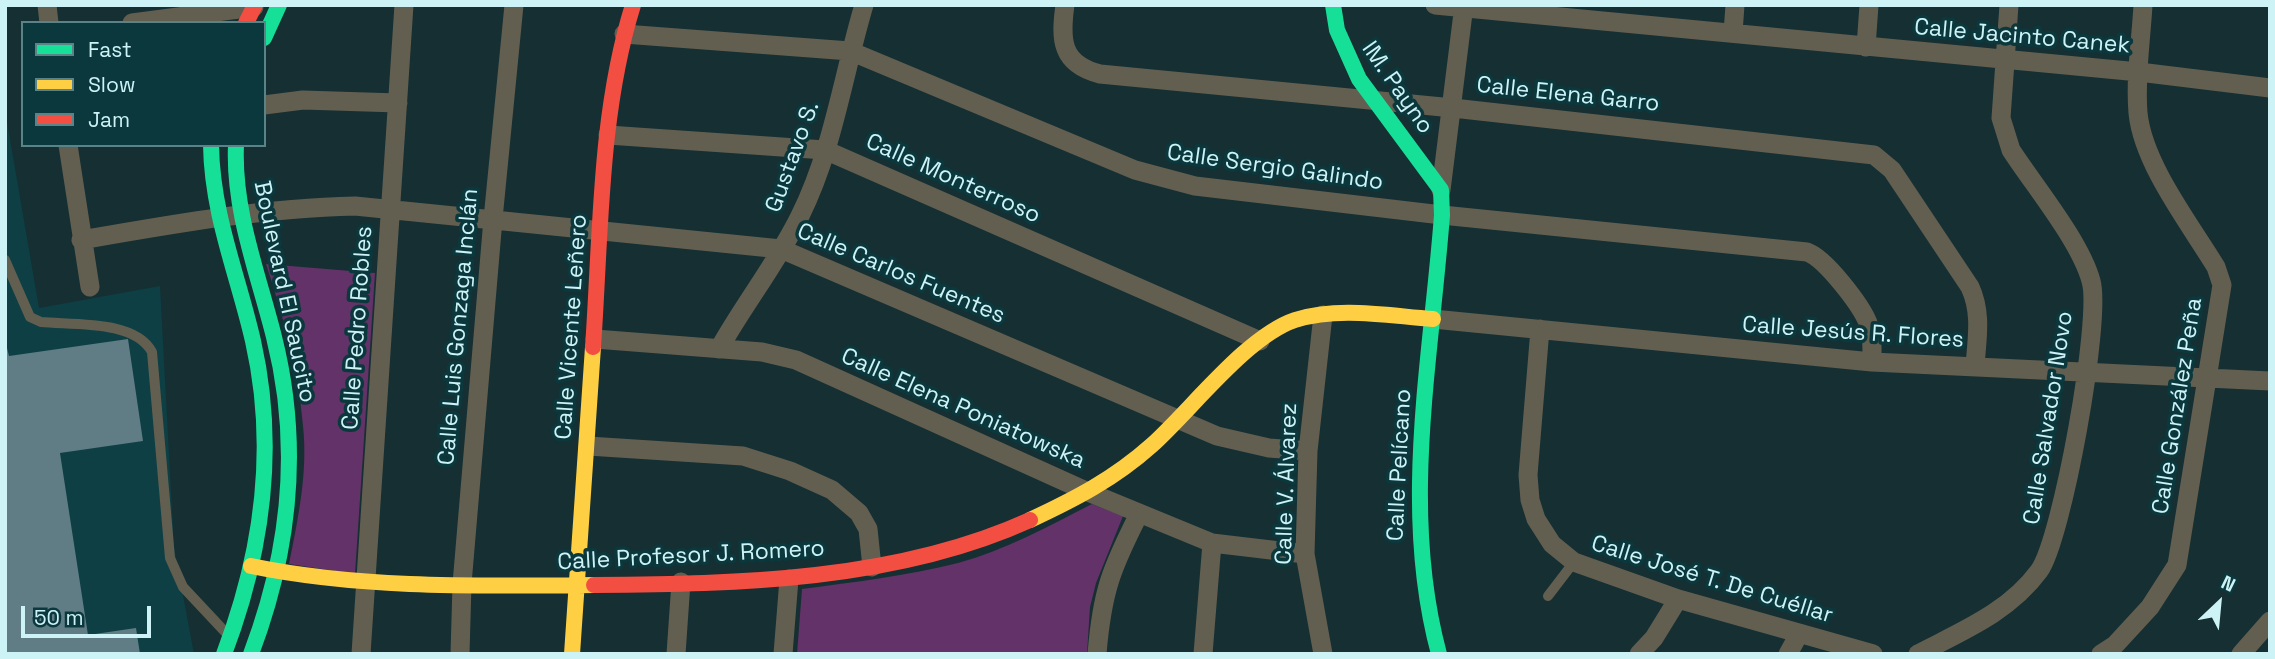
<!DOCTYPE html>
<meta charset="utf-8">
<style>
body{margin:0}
#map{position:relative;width:2275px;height:659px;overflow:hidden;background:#162f32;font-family:"Space Grotesk",sans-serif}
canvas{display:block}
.frame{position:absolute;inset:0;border:7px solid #cdf3f7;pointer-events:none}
.legend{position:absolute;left:21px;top:21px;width:245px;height:126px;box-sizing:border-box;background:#0b383d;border:2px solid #598387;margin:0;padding:9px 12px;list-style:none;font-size:21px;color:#cdf3f7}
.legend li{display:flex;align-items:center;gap:14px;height:35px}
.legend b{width:35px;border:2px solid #598387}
.north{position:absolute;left:2184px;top:568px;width:70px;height:70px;-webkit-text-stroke:5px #0b383d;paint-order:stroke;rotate:26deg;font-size:19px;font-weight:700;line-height:28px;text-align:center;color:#cdf3f7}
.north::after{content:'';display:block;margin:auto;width:24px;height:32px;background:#cdf3f7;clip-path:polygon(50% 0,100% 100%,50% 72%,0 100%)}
.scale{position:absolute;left:21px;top:606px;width:130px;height:32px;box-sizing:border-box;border:4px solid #cdf3f7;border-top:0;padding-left:9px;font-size:21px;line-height:24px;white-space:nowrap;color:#cdf3f7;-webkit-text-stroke:5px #0b383d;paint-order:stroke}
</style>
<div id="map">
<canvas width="2275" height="659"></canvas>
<div class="frame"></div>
<ul class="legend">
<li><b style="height:9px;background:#16e098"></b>Fast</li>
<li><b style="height:9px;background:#ffcf43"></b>Slow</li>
<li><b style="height:9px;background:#f24e42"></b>Jam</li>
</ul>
<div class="north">N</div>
<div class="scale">50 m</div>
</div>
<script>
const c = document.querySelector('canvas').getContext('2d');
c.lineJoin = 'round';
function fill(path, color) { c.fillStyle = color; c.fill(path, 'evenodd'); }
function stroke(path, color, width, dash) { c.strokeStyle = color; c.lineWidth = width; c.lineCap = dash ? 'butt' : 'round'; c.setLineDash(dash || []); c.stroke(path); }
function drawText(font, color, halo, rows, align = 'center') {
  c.font = font + ' "Space Grotesk",sans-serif'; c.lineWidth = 7; c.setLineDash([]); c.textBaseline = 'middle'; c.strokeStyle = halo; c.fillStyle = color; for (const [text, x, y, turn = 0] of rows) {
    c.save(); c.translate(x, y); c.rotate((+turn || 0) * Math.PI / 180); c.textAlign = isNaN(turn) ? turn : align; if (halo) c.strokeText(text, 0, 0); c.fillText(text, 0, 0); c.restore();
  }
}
fill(new Path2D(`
 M 5,110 L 39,308 L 160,286 L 174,547 L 194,654 L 5,654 Z`), '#0d3f44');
fill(new Path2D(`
 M 266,264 L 375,273 L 355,574 L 289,564 C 298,519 308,472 303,426 C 298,370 283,316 266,264 Z
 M 1092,504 L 1123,516 L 1096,583 L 1090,607 L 1087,654 L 797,654 L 802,589 C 854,582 907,576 958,563 C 1005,550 1049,526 1092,504 Z`), '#633268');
fill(new Path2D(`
 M 128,339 L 143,441 L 60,453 L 88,635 L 136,628 L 140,654 L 5,654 L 5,340 L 9,356 Z`), '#607c84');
stroke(new Path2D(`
 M 5,260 L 30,317 L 41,322 C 74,325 135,320 152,352 L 170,558 L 183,587 L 228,635
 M 1548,596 L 1574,562`), '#625f51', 10);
stroke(new Path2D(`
 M 47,5 L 49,23
 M 1065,5 C 1060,40 1061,64 1100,74 L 1453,108 L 1874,155 L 1892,170 L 1970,287 C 1982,313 1977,338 1975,366
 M 1435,5 L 2139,72 L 2270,88
 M 132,23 L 254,7
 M 1733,33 L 1735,5
 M 624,34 L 850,51 L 1135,170 L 1195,186 L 1442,215 L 1807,252 C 1825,258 1861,305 1868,323 C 1873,336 1872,349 1872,362
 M 1866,47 L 1869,5
 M 264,105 L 303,100 L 398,103
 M 608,135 L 825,150 L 1260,341
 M 68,145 L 90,287
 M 1441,190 L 1464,5
 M 81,240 C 173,224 262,208 355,206 L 781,249 L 1217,436 L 1269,448 L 1308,451
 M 1323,315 L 1308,451 L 1305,554 L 1323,654
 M 1433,319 L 1872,362 L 2270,381
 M 1540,329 L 1528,475 L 1530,500 L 1536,519 L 1552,544 L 1574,562 L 1678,599 L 1873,654
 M 595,339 L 762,352 L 796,360 L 1088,492 L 1212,543 L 1305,554
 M 719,349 C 744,304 777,263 800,216 C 833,150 843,75 864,5
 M 588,446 L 743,456 L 790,471 L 832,490 L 859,513 L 868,529 L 872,567
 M 361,654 L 404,5
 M 460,654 L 462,584 L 493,219 L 514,5
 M 676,654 L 681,582
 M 783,654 L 789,579
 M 1097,654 C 1102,592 1111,569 1139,514
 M 1203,654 L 1212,543
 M 1639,654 L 1654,638 L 1678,599
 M 1788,654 L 1799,634
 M 1918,654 C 1962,631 2009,612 2039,571 C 2062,540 2102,318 2091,281 C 2080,241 2035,187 2011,150 L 2001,118 L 2009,5
 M 2101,654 L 2115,645 L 2150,607 L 2177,565 L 2222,285 L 2216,267 C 2190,224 2143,164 2138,113 C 2135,78 2141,41 2143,5
 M 2241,654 L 2270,621`), '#625f51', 19);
stroke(new Path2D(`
 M 1333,5 L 1337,30 L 1359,79 L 1441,190 L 1442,215 C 1431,361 1400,510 1439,654
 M 264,38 L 279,5
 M 211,145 C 212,215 238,275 253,341 C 277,447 262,554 224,654
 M 236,145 C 233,211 258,273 274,337 C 301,444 290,551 251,654`), '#16e098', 16);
stroke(new Path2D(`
 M 1030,520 C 1075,499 1114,479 1152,445 C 1191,410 1247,336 1295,320 C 1339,306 1389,316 1433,319
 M 251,566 C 363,589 480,586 594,585
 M 572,654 L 593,347`), '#ffcf43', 16);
stroke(new Path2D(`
 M 246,23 L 255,5
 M 593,347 C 601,234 599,114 633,5
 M 594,585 C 738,584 896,581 1030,520`), '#f24e42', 16);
drawText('23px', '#cdf3f7', '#0b383d', [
 ["Calle Jacinto Canek",2022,37,5],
 ["IM. Payno",1397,88,55],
 ["Calle Elena Garro",1568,95,6],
 ["Gustavo S.",793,157,-70],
 ["Calle Sergio Galindo",1275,168,8],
 ["Calle Monterroso",953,179,24],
 ["Calle Carlos Fuentes",901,274,23],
 ["Boulevard El Saucito",284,292,78],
 ["Calle Luis Gonzaga Inclán",459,327,-85],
 ["Calle Vicente Leñero",572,327,-86],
 ["Calle Pedro Robles",358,328,-86],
 ["Calle Jesús R. Flores",1853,333,4],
 ["Calle González Peña",2178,406,-81],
 ["Calle Elena Poniatowska",963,409,24],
 ["Calle Salvador Novo",2049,418,-81],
 ["Calle Pelícano",1400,465,-87],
 ["Calle V. Álvarez",1287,484,-88],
 ["Calle Profesor J. Romero",691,556,-3],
 ["Calle José T. De Cuéllar",1712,580,17]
]);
</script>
